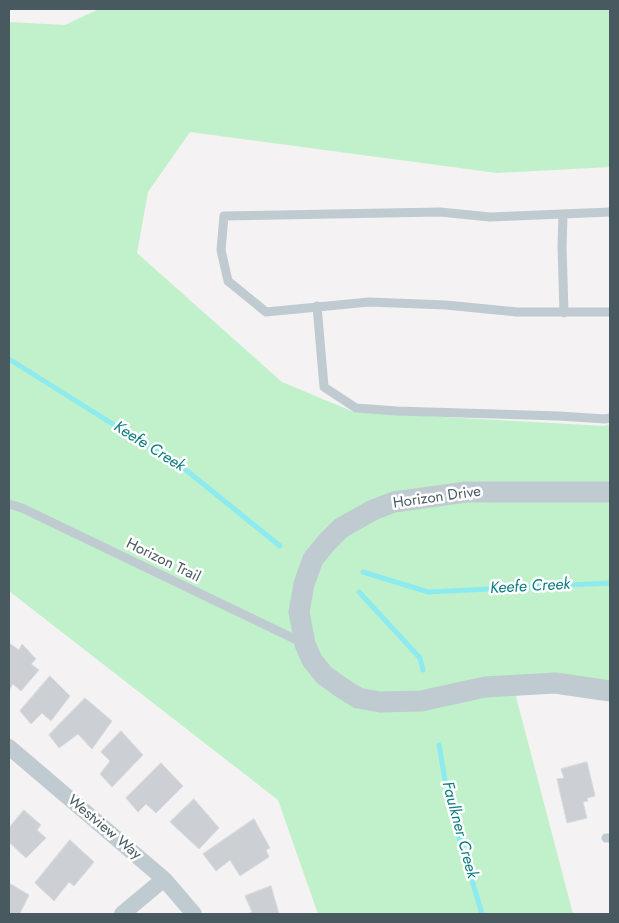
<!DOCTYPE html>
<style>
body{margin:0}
#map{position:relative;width:619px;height:923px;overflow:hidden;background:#f4f2f2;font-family:Jost,sans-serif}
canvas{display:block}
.frame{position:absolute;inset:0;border:10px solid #495960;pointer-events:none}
</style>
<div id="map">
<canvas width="619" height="923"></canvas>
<div class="frame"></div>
</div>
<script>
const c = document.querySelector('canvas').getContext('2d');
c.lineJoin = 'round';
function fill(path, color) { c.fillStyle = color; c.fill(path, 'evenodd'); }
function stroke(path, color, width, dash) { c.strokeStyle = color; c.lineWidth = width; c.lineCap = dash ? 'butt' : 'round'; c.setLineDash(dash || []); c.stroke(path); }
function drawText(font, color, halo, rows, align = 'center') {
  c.font = font + ' Jost,sans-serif'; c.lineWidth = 5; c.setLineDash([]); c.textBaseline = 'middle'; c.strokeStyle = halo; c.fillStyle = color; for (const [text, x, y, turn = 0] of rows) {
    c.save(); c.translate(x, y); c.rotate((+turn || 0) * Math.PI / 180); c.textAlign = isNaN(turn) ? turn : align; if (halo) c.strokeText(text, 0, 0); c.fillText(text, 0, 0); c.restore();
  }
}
fill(new Path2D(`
 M 99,9 L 610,9 L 610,167 L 497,173 L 190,132 L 148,192 L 137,253 L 282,382 L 354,412 L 605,426 L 610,424 L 610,694 L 513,685 L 573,914 L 318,914 L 278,800 L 9,591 L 9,22 L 65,25 Z`), '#c0f1cb');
stroke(new Path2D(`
 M 9,359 L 186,470 L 280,546
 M 363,572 L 428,592 L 610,583
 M 359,592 L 420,658 L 423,670
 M 439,745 L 449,803 L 482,914`), '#8deaef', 5);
const building = new Path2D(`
 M 9,643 L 19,650 L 22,644 L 36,659 L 31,664 L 39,670 L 21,691 L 13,684 L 9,690 Z
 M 50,676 L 70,696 L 51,721 L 42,713 L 31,724 L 20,711 Z
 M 85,698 L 112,721 L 92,749 L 78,734 L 59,748 L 49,735 Z
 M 121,731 L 143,755 L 112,787 L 100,774 L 110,761 L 101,752 Z
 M 587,762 L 595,796 L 587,798 L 588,801 L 583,802 L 587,818 L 567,823 L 557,779 L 564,778 L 561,769 Z
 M 161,763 L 183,786 L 156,813 L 146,804 L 138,812 L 126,798 Z
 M 194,799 L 219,828 L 199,849 L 170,822 Z
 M 24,810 L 41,825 L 37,830 L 46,838 L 26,858 L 9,842 L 9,828 Z
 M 254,819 L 270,848 L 266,850 L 269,857 L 240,876 L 230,860 L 216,871 L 203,854 Z
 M 70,840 L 94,862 L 74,886 L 69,882 L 54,901 L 35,883 Z
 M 9,883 L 29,895 L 20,913 L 22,914 L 9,914 Z
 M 271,886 L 279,914 L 247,914 L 252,912 L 245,896 Z`);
fill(building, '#ccd0d4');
stroke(building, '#d6d9dd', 1);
stroke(new Path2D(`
 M 610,212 L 490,217 L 440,212 L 224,216 L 221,250 L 228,281 L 266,312 L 369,302 L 446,305 L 517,312 L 610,312
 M 563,214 L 562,246 L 564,313
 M 317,306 L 324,387 L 356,408 L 397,411 L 559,416 L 605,419 L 610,418
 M 9,504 L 22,508 L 303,643
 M 606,838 L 610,838`), '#bfcbd1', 9);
stroke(new Path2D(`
 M 9,747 L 164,879 L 194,914
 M 122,914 L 164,879`), '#bfcbd1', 16);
stroke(new Path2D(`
 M 610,492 L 466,492 L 394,502 L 373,510 L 341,528 L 327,542 L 313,559 L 304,584 L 299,612 L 305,644 L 312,660 L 324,675 L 339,686 L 358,698 L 380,702 L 421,701 L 485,687 L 555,683 L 610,691`), '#bfcbd1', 21);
drawText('15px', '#495960', '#fff', [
 ["Horizon Drive",437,498,-8],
 ["Horizon Trail",163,561,26],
 ["Westview Way",104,828,40]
]);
drawText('italic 16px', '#0b7c82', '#fff', [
 ["Keefe Creek",149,447,32],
 ["Keefe Creek",530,587,-3],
 ["Faulkner Creek",459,830,75]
]);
</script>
